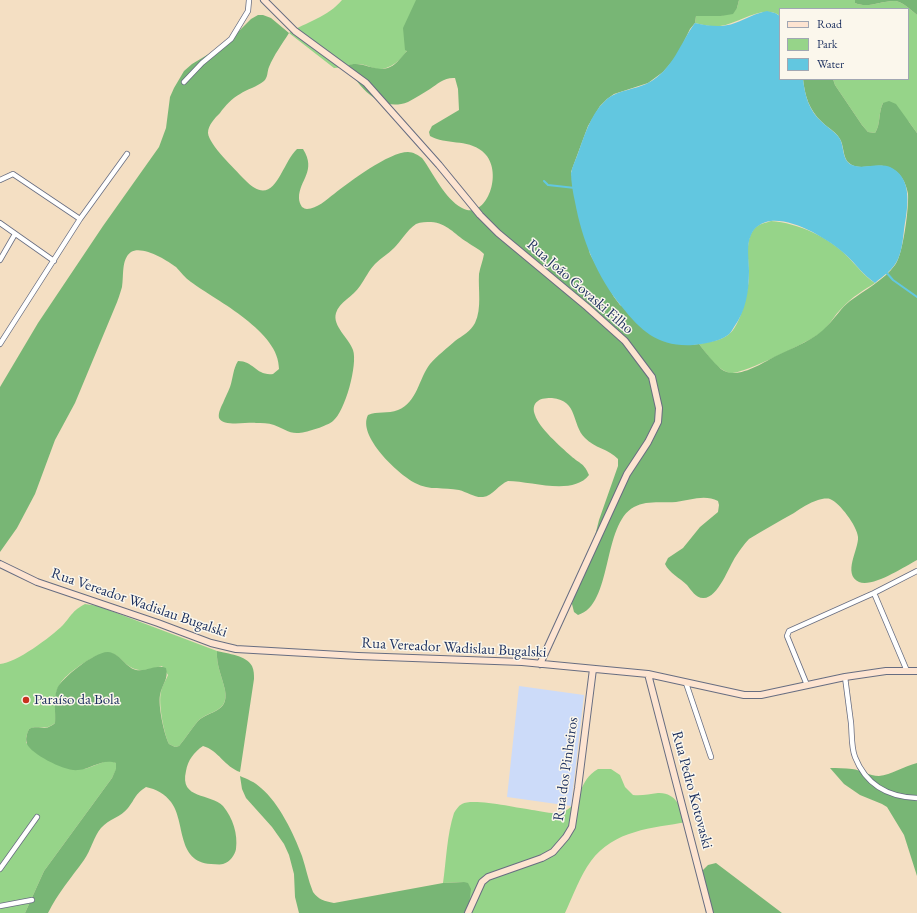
<!DOCTYPE html>
<meta charset="utf-8">
<style>
body{margin:0}
#map{position:relative;width:917px;height:913px;overflow:hidden;background:#f4dfc3;font-family:"EB Garamond",serif}
canvas{display:block}
.legend{position:absolute;left:779px;top:8px;width:130px;height:72px;box-sizing:border-box;background:#fbf7ec;border:1px solid #a1a7b3;margin:0;padding:5px 7px;list-style:none;font-size:12px;color:#1b2f5e}
.legend li{display:flex;align-items:center;gap:8px;height:20px}
.legend b{width:20px;border:1px solid #a1a7b3}
</style>
<div id="map">
<canvas width="917" height="913"></canvas>
<ul class="legend">
<li><b style="height:5px;background:#fde4d1"></b>Road</li>
<li><b style="height:11px;background:#96d489"></b>Park</li>
<li><b style="height:11px;background:#62c7e0"></b>Water</li>
</ul>
</div>
<script>
const c = document.querySelector('canvas').getContext('2d');
c.lineJoin = 'round';
function fill(path, color) { c.fillStyle = color; c.fill(path, 'evenodd'); }
function stroke(path, color, width, dash) { c.strokeStyle = color; c.lineWidth = width; c.lineCap = dash ? 'butt' : 'round'; c.setLineDash(dash || []); c.stroke(path); }
function drawText(font, color, halo, rows, align = 'center') {
  c.font = font + ' "EB Garamond",serif'; c.lineWidth = 3; c.setLineDash([]); c.textBaseline = 'middle'; c.strokeStyle = halo; c.fillStyle = color; for (const [text, x, y, turn = 0] of rows) {
    c.save(); c.translate(x, y); c.rotate((+turn || 0) * Math.PI / 180); c.textAlign = isNaN(turn) ? turn : align; if (halo) c.strokeText(text, 0, 0); c.fillText(text, 0, 0); c.restore();
  }
}
fill(new Path2D(`
 M 519,686 L 584,695 L 571,806 L 507,797 Z`), '#ccdbf9');
fill(new Path2D(`
 M 342,0 L 430,0 C 421,22 409,65 382,69 C 374,70 366,64 358,64 C 350,64 342,68 334,68 L 289,33 C 306,22 328,17 342,0 Z
 M 739,0 L 855,0 L 855,3 C 869,9 882,0 896,1 C 904,3 911,10 917,15 L 917,133 L 909,122 L 883,103 C 878,113 881,124 875,133 L 868,132 L 862,125 L 835,85 L 833,79 L 908,79 L 908,9 L 780,9 L 780,16 C 764,3 739,24 720,26 C 712,27 703,25 695,23 L 696,16 L 721,16 L 737,8 Z
 M 771,221 C 798,223 829,237 848,257 C 857,266 864,276 875,283 C 864,290 852,297 843,307 C 834,315 829,327 819,334 C 808,342 739,376 730,373 C 717,370 707,354 699,344 C 708,342 720,341 728,335 C 741,326 747,294 749,279 C 750,264 743,241 755,228 C 759,224 765,223 771,221 Z
 M 85,604 L 98,606 L 217,651 C 216,665 222,676 225,690 C 229,713 209,710 198,721 C 191,729 186,738 179,746 L 175,747 L 169,744 C 164,734 158,703 161,692 C 162,686 166,680 168,675 L 162,666 C 147,670 137,674 125,663 C 120,658 116,654 110,653 C 99,650 65,674 60,684 C 52,696 57,710 55,723 C 44,732 40,724 29,729 L 26,737 L 26,743 L 85,769 L 109,760 L 116,763 L 116,770 L 112,778 L 44,871 L 25,913 L 0,913 L 0,664 C 16,663 51,637 63,625 C 72,615 72,611 85,604 Z
 M 598,769 L 611,769 L 620,775 L 625,787 L 633,795 C 642,796 649,794 658,793 C 676,792 681,808 687,822 C 652,828 614,830 591,861 C 580,876 573,896 565,913 L 468,913 L 464,882 L 443,883 C 446,862 447,834 454,813 C 456,810 458,806 462,804 C 473,798 517,808 532,810 C 541,811 556,816 565,811 C 582,803 578,780 598,769 Z`), '#96d489');
fill(new Path2D(`
 M 416,0 L 739,0 L 737,8 L 733,14 L 721,16 L 696,16 L 695,23 L 690,29 L 677,56 L 663,72 L 648,83 L 614,94 L 607,99 L 600,106 L 588,126 L 571,172 L 590,254 L 614,297 L 620,305 L 689,345 L 699,344 C 706,353 713,362 721,369 C 736,381 762,363 776,356 C 794,347 815,340 828,325 C 836,317 841,308 850,301 C 865,290 884,280 895,265 C 903,255 909,208 908,194 C 907,189 905,182 902,178 C 885,154 863,175 849,163 C 843,158 844,148 841,141 C 838,133 828,128 822,122 C 809,110 805,96 803,79 L 833,79 L 835,85 L 862,125 L 868,132 L 875,133 C 881,124 878,113 883,103 L 889,101 L 896,104 L 917,133 L 917,560 C 904,567 872,588 859,582 C 842,574 859,549 858,537 C 857,526 840,503 830,499 C 827,498 821,499 818,500 C 809,503 801,508 794,513 C 779,521 764,530 749,539 C 744,544 740,550 736,556 C 729,566 718,599 703,598 C 696,598 691,590 687,585 C 680,578 669,573 665,564 L 668,558 L 683,548 L 700,527 L 718,512 L 719,505 L 718,501 C 705,494 690,500 676,502 C 662,503 646,500 634,507 C 602,524 613,605 578,615 L 574,612 L 572,604 L 573,594 L 593,544 L 599,520 L 618,466 L 618,459 C 609,449 594,448 585,438 C 571,424 579,401 552,398 C 548,398 541,398 538,401 C 533,404 533,410 535,415 C 539,428 560,446 571,456 C 580,464 584,463 589,475 C 573,496 531,481 508,481 C 499,484 493,496 483,497 C 475,498 467,492 459,490 C 444,487 430,491 415,483 C 398,474 357,436 368,415 C 377,411 388,414 398,410 C 417,403 419,378 430,364 C 437,356 447,348 455,341 C 462,336 471,331 475,323 C 482,308 478,290 479,274 C 480,267 483,261 484,254 C 478,248 474,247 467,242 C 454,234 447,223 431,222 C 426,222 421,222 416,224 C 407,230 401,241 394,248 C 388,254 381,258 375,264 C 369,270 365,279 360,286 C 353,297 339,302 336,313 C 332,326 349,338 353,350 C 358,364 345,412 333,421 C 327,426 308,432 299,433 C 289,434 283,428 274,425 C 268,423 262,423 256,423 C 247,422 223,427 219,418 C 218,413 221,407 223,403 C 225,398 228,392 230,387 C 233,378 233,369 238,361 C 254,361 256,376 273,374 L 279,369 C 280,332 217,301 191,282 C 185,278 181,272 176,267 C 167,260 142,245 131,252 C 121,259 124,276 122,287 C 120,294 118,300 115,307 L 75,403 L 55,440 L 35,494 L 17,528 L 0,552 L 0,387 L 38,323 L 103,226 L 159,147 L 166,128 L 170,97 L 174,88 L 184,71 L 192,64 L 227,43 L 251,19 L 258,15 L 263,15 L 271,18 L 289,33 C 282,44 274,55 269,67 C 267,72 268,77 264,81 C 257,87 247,89 240,94 C 232,98 225,106 220,113 C 215,118 208,125 208,133 C 209,145 235,169 244,179 C 275,212 280,165 297,149 L 303,149 C 317,171 299,180 299,198 C 299,201 300,204 302,207 C 304,208 305,209 307,209 C 317,209 327,199 334,194 C 349,182 389,152 408,152 C 413,152 418,155 422,158 C 434,174 444,198 462,208 C 486,222 506,170 482,151 C 467,139 446,145 430,136 L 429,132 L 432,126 L 459,110 L 458,89 L 455,78 C 445,77 437,84 430,89 C 423,93 416,98 408,102 C 380,113 359,87 347,66 C 362,59 375,74 390,67 C 397,64 402,56 407,51 L 405,50 L 403,28 Z
 M 855,0 L 917,0 L 917,15 C 911,10 904,3 896,1 C 882,0 869,9 855,3 Z
 M 217,651 C 228,654 246,655 252,666 C 254,670 254,675 254,679 L 240,772 C 225,767 218,750 203,746 C 194,752 188,760 186,771 C 179,800 211,793 223,806 C 233,818 238,834 236,849 C 235,855 230,862 223,864 C 220,865 215,864 211,864 C 176,862 186,822 171,802 C 165,794 156,789 146,787 C 134,795 136,798 128,808 C 121,817 109,819 101,828 C 94,836 91,850 84,860 C 71,878 58,893 48,913 L 25,913 L 44,871 L 112,778 L 116,769 L 116,763 C 102,758 92,769 78,770 C 66,772 31,754 27,744 C 25,738 27,734 29,729 C 41,724 43,733 55,723 C 56,712 53,700 57,689 C 61,678 96,651 108,652 C 120,653 125,667 136,670 C 147,672 156,664 166,668 C 169,679 162,684 160,695 C 158,706 164,734 169,744 L 175,747 L 179,746 C 186,738 191,729 198,721 C 210,710 229,713 225,690 C 222,676 216,665 217,651 Z
 M 917,763 L 917,876 L 904,835 L 887,807 L 882,804 L 860,795 L 844,784 L 830,768 C 837,768 845,768 852,769 C 861,770 869,776 879,776 C 891,775 904,766 917,763 Z
 M 240,776 C 247,779 255,782 261,788 C 279,803 294,834 302,856 C 306,868 308,880 313,892 C 319,900 324,901 334,903 L 443,883 L 464,882 L 468,883 L 471,889 L 468,913 L 299,913 L 295,897 L 294,874 L 289,855 L 284,844 L 272,827 L 246,798 L 242,789 Z
 M 716,863 L 782,913 L 706,913 L 700,873 L 708,865 Z`), '#78b675');
fill(new Path2D(`
 M 767,11 L 775,13 L 780,16 L 780,79 L 803,79 C 805,96 809,111 822,122 C 828,128 836,132 840,139 C 844,146 842,159 850,164 C 862,171 878,161 892,168 C 914,180 907,210 904,230 C 903,239 902,250 898,259 C 894,269 883,276 875,283 C 863,275 856,264 846,255 C 828,239 795,219 771,221 C 762,222 754,227 751,235 C 746,245 749,260 749,271 C 749,291 746,311 734,327 C 732,330 730,334 728,335 C 718,342 703,344 693,345 C 659,347 642,332 622,307 C 597,277 582,240 575,202 C 573,193 571,182 571,173 C 572,167 575,161 577,156 C 584,137 590,115 605,101 C 616,90 635,90 648,83 C 673,70 680,43 695,23 C 709,26 722,28 735,23 C 746,19 756,13 767,11 Z`), '#62c7e0');
stroke(new Path2D(`
 M 544,181 L 548,185 L 575,188
 M 886,272 L 893,280 L 917,297`), '#62c7e0', 2);
const street = new Path2D(`
 M 184,82 L 202,63 L 231,39 L 248,11 L 249,0
 M 0,180 L 13,174 L 80,219
 M 0,223 L 54,261
 M 0,260 L 15,234
 M 0,344 L 80,219 L 127,154
 M 874,593 L 907,671
 M 845,677 C 847,692 849,708 851,723 C 852,733 851,747 855,757 C 866,785 888,797 917,798
 M 686,683 L 711,757
 M 807,685 L 787,636 L 789,631 L 874,593 L 917,571
 M 0,869 L 37,817
 M 0,906 L 32,900`);
const secondary = new Path2D(`
 M 264,0 L 295,31 L 366,83 L 439,165 L 480,215 L 498,233 L 587,307 L 625,341 L 652,377 L 659,408 L 658,422 L 648,442 L 627,474 L 540,664
 M 0,564 L 37,582 L 158,623 L 211,643 L 236,649 L 358,656 L 522,662 L 648,674 L 744,695 L 761,695 L 845,677 L 886,671 L 917,671
 M 648,674 L 710,913
 M 468,913 L 482,882 L 488,877 L 542,858 L 553,852 L 566,837 L 572,827 L 578,788 L 593,669`);
stroke(street, '#676d81', 6);
stroke(secondary, '#676d81', 8);
stroke(street, '#fff', 4.5);
stroke(secondary, '#fde4d1', 6);
for (const [x, y, r, color] of [
 [26,700,4,"#c8321e"]
]) { const dot = new Path2D(); dot.arc(x, y, r, 0, 2 * Math.PI); c.fillStyle = color; c.fill(dot); stroke(dot, '#fbf7ec', 1.5); }
drawText('15px', '#1b2f5e', '#fbf7ec', [
 ["Rua João Govaski Filho",580,287,41],
 ["Rua Vereador Wadislau Bugalski",139,603,19],
 ["Rua Vereador Wadislau Bugalski",454,648,3],
 ["Rua dos Pinheiros",566,769,-82],
 ["Rua Pedro Kotovaski",692,790,75]
]);
drawText('15px', '#1b2f5e', '#fbf7ec', [
 ["Paraíso da Bola",34,700]
], 'left');
</script>
